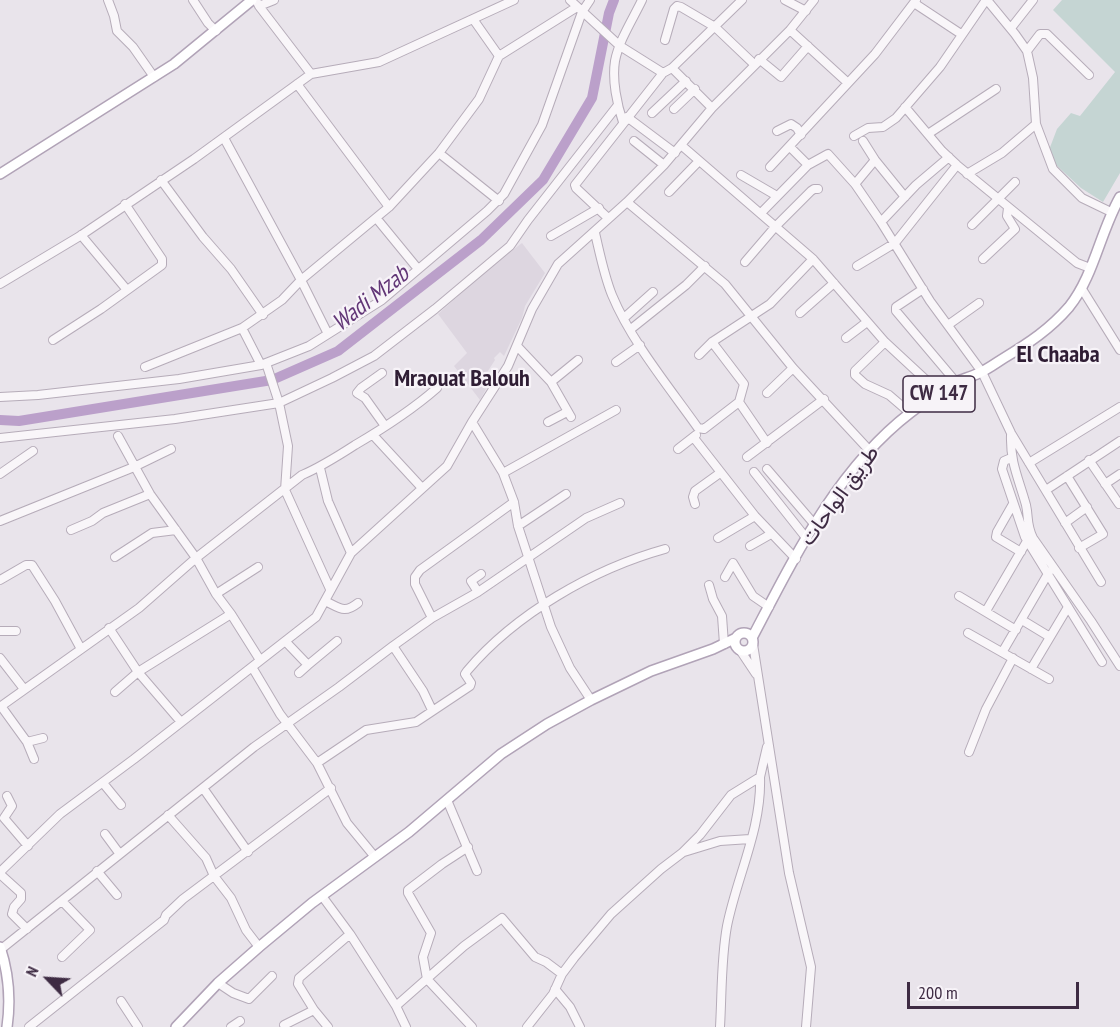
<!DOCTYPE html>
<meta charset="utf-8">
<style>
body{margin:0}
#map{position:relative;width:1120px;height:1027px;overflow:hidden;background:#e9e4eb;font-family:"PT Sans Narrow",sans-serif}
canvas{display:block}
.north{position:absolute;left:18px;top:949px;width:60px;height:60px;-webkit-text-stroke:4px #f7f3f8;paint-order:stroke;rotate:295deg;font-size:16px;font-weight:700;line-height:24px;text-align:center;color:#3e2b43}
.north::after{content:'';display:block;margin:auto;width:21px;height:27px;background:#3e2b43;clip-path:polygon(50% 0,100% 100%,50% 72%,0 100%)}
.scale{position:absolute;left:907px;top:982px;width:172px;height:27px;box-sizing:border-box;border:3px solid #3e2b43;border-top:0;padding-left:8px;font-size:18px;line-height:21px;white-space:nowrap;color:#3e2b43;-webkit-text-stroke:4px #f7f3f8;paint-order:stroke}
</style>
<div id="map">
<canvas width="1120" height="1027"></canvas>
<div class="north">N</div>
<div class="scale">200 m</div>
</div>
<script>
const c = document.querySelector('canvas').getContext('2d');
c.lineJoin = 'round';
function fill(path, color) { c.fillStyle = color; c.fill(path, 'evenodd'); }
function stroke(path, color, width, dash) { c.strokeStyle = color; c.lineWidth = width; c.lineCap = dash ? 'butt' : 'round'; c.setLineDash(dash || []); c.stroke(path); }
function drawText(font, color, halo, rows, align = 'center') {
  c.font = font + ' "PT Sans Narrow",Vazirmatn,sans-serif'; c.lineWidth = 4.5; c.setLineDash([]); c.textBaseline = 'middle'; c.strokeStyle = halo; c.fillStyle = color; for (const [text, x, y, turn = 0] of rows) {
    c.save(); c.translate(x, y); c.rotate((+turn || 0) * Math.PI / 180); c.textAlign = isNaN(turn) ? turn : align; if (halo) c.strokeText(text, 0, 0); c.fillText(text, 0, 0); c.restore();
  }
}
fill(new Path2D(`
 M 522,243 L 545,273 L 525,306 L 522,318 L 504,356 L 500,352 L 494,358 L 495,360 L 486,374 L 491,380 L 480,400 L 454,366 L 467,353 L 438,314 L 489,268 Z`), '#ddd6e0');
fill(new Path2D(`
 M 1062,0 L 1120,0 L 1120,173 L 1103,202 L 1081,188 L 1054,163 L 1049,150 L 1057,129 L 1071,113 L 1080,116 L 1115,72 L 1053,10 Z`), '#c5d5d3');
stroke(new Path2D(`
 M 0,420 L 19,421 L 272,380 L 338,351 L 481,240 L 543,180 L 592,98 L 609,13 L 614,0`), '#bba0ca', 10);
const minor = new Path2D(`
 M 108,0 L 114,16 L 117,31 L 133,47 L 154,77
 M 193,0 L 208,23 L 216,31
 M 256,0 L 259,6 L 311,74
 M 570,0 L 620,46 L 663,73 L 672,68 L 742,0
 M 785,0 L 806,11
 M 987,0 L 1015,34 L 1027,51 L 1033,78 L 1036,124 L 1053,169 L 1082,198 L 1111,212
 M 914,3 L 961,34
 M 259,6 L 274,0
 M 473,19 L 499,56
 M 1011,28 L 1033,0
 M 790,30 L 848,83
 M 665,40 L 674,9 L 677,6 L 681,7 L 715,27 L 755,65
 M 1027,51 L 1040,34 L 1047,34 L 1089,75
 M 759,59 L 781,77 L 808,46
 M 672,68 L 712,108
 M 297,84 L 389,207
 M 905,107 L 942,151 L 957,165 L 1077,263 L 1090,268
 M 674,109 L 695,89
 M 652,113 L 686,81
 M 627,117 L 675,153
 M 623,122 C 617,105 612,80 615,61 C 619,40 633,19 642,0
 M 777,131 L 791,124 L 797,128 L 801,135
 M 928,134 L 996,89
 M 854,136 L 868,128 L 883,127 L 896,118 L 940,67 L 986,0
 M 224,138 L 301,280 L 282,300 L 242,328 L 261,365
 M 634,141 L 664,165
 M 863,141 L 875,160 L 905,197
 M 681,145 L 813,259 L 885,342 L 940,393
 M 790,147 L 808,165
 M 439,153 L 499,201
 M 770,167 L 875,54 L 916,0
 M 967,174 L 1002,153 L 1036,124
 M 741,175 L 777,196
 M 161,180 L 203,237 L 231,269 L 263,315
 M 855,184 L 875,160
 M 669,192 L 699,161
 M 627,202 L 664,165 L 712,108 L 790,30 L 814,0
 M 761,213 L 808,165 L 828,154 L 855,184 L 881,222 L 930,301 L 982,372 L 1011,433 L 1101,582
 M 608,218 L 576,188 L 575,185 L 663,73
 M 377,219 L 418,269
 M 881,222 L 916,185 L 949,157
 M 972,225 L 1015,182
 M 595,233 C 600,254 604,275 612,295 C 631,341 669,387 698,428 L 704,429 L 739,402
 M 81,235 L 127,290
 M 551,236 L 599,208
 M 983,259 L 1015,229 L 1007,216 L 1008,208
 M 745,262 L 775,227 L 811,191 L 814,189 L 818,189
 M 857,266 L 895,243 L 957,165
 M 0,284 L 80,236 L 194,159 L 311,74 L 379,62 L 514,0
 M 923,289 L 896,307 L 896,311 L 956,382
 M 1082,289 L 1120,350
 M 800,313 L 834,283
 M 624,318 L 653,292
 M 948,325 L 979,303
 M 631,329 L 686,285 L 705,266
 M 328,334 L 301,280 L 389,207 L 439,153 L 479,99 L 499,56 L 577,7
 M 846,338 L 867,322
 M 53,340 L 101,309 L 162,265 L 162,259 L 125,204
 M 712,342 L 744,384 L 739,402 L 767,443
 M 885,342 L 855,371 L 855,375 L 865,384 L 889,395 L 910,413
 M 517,346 L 551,382 L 571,417
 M 699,355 L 712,342 L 770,304 L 813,259
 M 616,362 L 640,345
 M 266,363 L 279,403 L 288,446 L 285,490 L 330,589
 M 145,367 L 242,328
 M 382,373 L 361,388 L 357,393 L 365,398 L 385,426
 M 551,382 L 578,360
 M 767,393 L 793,368
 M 0,397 L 38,395 L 179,379 L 261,365 L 309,346 L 382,300 L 487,211 L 504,194 L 542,125 L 582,12 L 590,0
 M 548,422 L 567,412
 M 373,435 L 422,488
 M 1011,435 C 1010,463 1019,479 1026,505 C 1029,518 1026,524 1033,538 L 1091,621 L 1120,666
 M 118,436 L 150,494 L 196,558 L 216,594 L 231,614 L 260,660
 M 0,438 L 175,419 L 279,403 L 332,378 L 374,356 L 435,309 L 510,246 L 528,220 L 618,105
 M 694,438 L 755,516 L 796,559
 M 678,449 L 696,435
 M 747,457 L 824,399
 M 1011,458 L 1004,461 L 1002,469 L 1025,537 L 1102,662
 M 1089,460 L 1119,504
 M 1029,463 L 1120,407
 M 320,468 L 328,501 L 351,553
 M 767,469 L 815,525
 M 754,472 L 807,539
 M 503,473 L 616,410
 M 0,474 L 33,451
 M 1067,476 L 1103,534 L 1079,548
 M 1105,484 L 1120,474
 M 1046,490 L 1120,441
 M 695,504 L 693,497 L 695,491 L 720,473
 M 1013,504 L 997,532 L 996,537 L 1021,552
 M 0,521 L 134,467 L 171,449
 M 1065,523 L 1087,507
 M 518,526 L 566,494
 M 71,530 L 92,521 L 103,513 L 150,494
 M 718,538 L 755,516
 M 750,546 L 771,534
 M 115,557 L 152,533 L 176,530
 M 725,577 L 733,563 L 753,596 L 769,607
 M 0,580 L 26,565 L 32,565 L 55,601 L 81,649
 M 709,585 L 713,599 L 722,616 L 724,644
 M 478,592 L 471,581 L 481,574
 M 216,594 L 258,567
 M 959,596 L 1016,630
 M 325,601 C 340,608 344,614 358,603
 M 986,611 L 1027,541
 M 432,618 L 415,584 L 415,577 L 420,570 L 514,502
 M 1022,620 L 1050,637
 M 109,628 L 138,672 L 181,722
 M 0,631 L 16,631
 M 968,633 L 1049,679
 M 286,642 L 308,665 L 337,641
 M 753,644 L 789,873 L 811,967 L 806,1027
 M 393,646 L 423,691 L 432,710
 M 740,650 L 756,674
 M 1003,651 L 1049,572
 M 0,658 L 24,689
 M 252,667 L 280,714 L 317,763 L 347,823 L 375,857
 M 1031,669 L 1068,607
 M 299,673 L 308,665
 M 115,692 L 138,672 L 231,614
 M 591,700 L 570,668 L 551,627 L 518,526 L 514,502 L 503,473 L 472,422 L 508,366 L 532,309 L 558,264 L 627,202 L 725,284 L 793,368 L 869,450
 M 1,706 L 27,742 L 34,759
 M 0,707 L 139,608 L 196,558 L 302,475 C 321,467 338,456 355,445 C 384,428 412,410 437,388
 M 27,742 L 43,738
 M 969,752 L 986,709 L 1013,658
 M 317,763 L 366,730 L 416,722 L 470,686 L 471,683 L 465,674 L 467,671 C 515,614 593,569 665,549
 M 103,783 L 121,805
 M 203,788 L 248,852
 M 7,796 L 12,806 L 4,818 L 28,846
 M 447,800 L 477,871
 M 168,815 L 206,858 L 214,876 L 231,898 L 246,930 L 259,947
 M 105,834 L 119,853
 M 468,847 L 442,864 L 408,890 L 408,893 L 431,933 L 423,957 L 427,979 L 472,1027
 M 684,852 L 720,841 L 750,839
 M 97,871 L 117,895
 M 0,872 L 60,814 L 134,759 L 316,617 L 351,553 L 447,466 L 472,422
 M 0,874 L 21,893 L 21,899 L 14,907 L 12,914 L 27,929
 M 322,896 L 350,934 L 396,1006 L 406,1027
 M 62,901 L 90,930 L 62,957
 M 0,950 L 254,747 L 339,687 L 393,646 L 432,618 L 478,592 L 586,518 L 620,503
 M 218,983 L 233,993 L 249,999 L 272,976
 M 555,989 L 570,1007 L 580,1027
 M 121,1001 L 138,1027
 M 396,1006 L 464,946 L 502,918 L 535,957 L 546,962 L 562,974
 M 314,1010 L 328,1027
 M 284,1025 L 314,1010 L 298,984 L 299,978 L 350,934
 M 29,1027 L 164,920 L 166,915 L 183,899 L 331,788
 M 231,1027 L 240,1021
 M 527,1027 L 553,994 L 562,974 L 574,958 L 611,914 L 661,869 L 682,853 L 700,835 L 731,795 L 760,777 L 767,747
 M 720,1027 C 722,993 721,959 727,926 C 737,876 762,828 760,777`);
const major = new Path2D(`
 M 0,174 L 174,64 L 252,0
 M735 642a9 9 0 1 1 18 0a9 9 0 1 1-18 0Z
 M 752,638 C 794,558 837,469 910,413 C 924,402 940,391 956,382 C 963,379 970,377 977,374 C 987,370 996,363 1004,358 C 1029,343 1050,329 1069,307 C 1094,276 1100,232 1120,197
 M 0,947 C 9,974 11,999 7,1027
 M 176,1027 L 218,983 L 259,947 L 312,903 L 409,832 L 501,754 L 547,724 L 591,700 L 651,671 L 713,649 L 736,638`);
stroke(minor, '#b6acb9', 10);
stroke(major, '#b1a3b7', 12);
stroke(minor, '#f9f6f9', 8);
stroke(major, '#fff', 9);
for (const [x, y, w] of [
 [939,394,72]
]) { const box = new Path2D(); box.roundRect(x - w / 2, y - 18, w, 36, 4.5); c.fillStyle = '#f7f3f8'; c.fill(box); stroke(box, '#3e2b43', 1.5); }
drawText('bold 21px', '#3e2b43', null, [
 ["CW 147",939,394]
]);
drawText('22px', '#3e2b43', '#f7f3f8', [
 ["طريق الواحات",840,496,-54]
]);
drawText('italic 24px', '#623677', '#f7f3f8', [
 ["Wadi Mzab",371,299,-38]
]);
drawText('bold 24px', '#2f1d34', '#f7f3f8', [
 ["El Chaaba",1058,355],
 ["Mraouat Balouh",462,379]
]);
</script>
